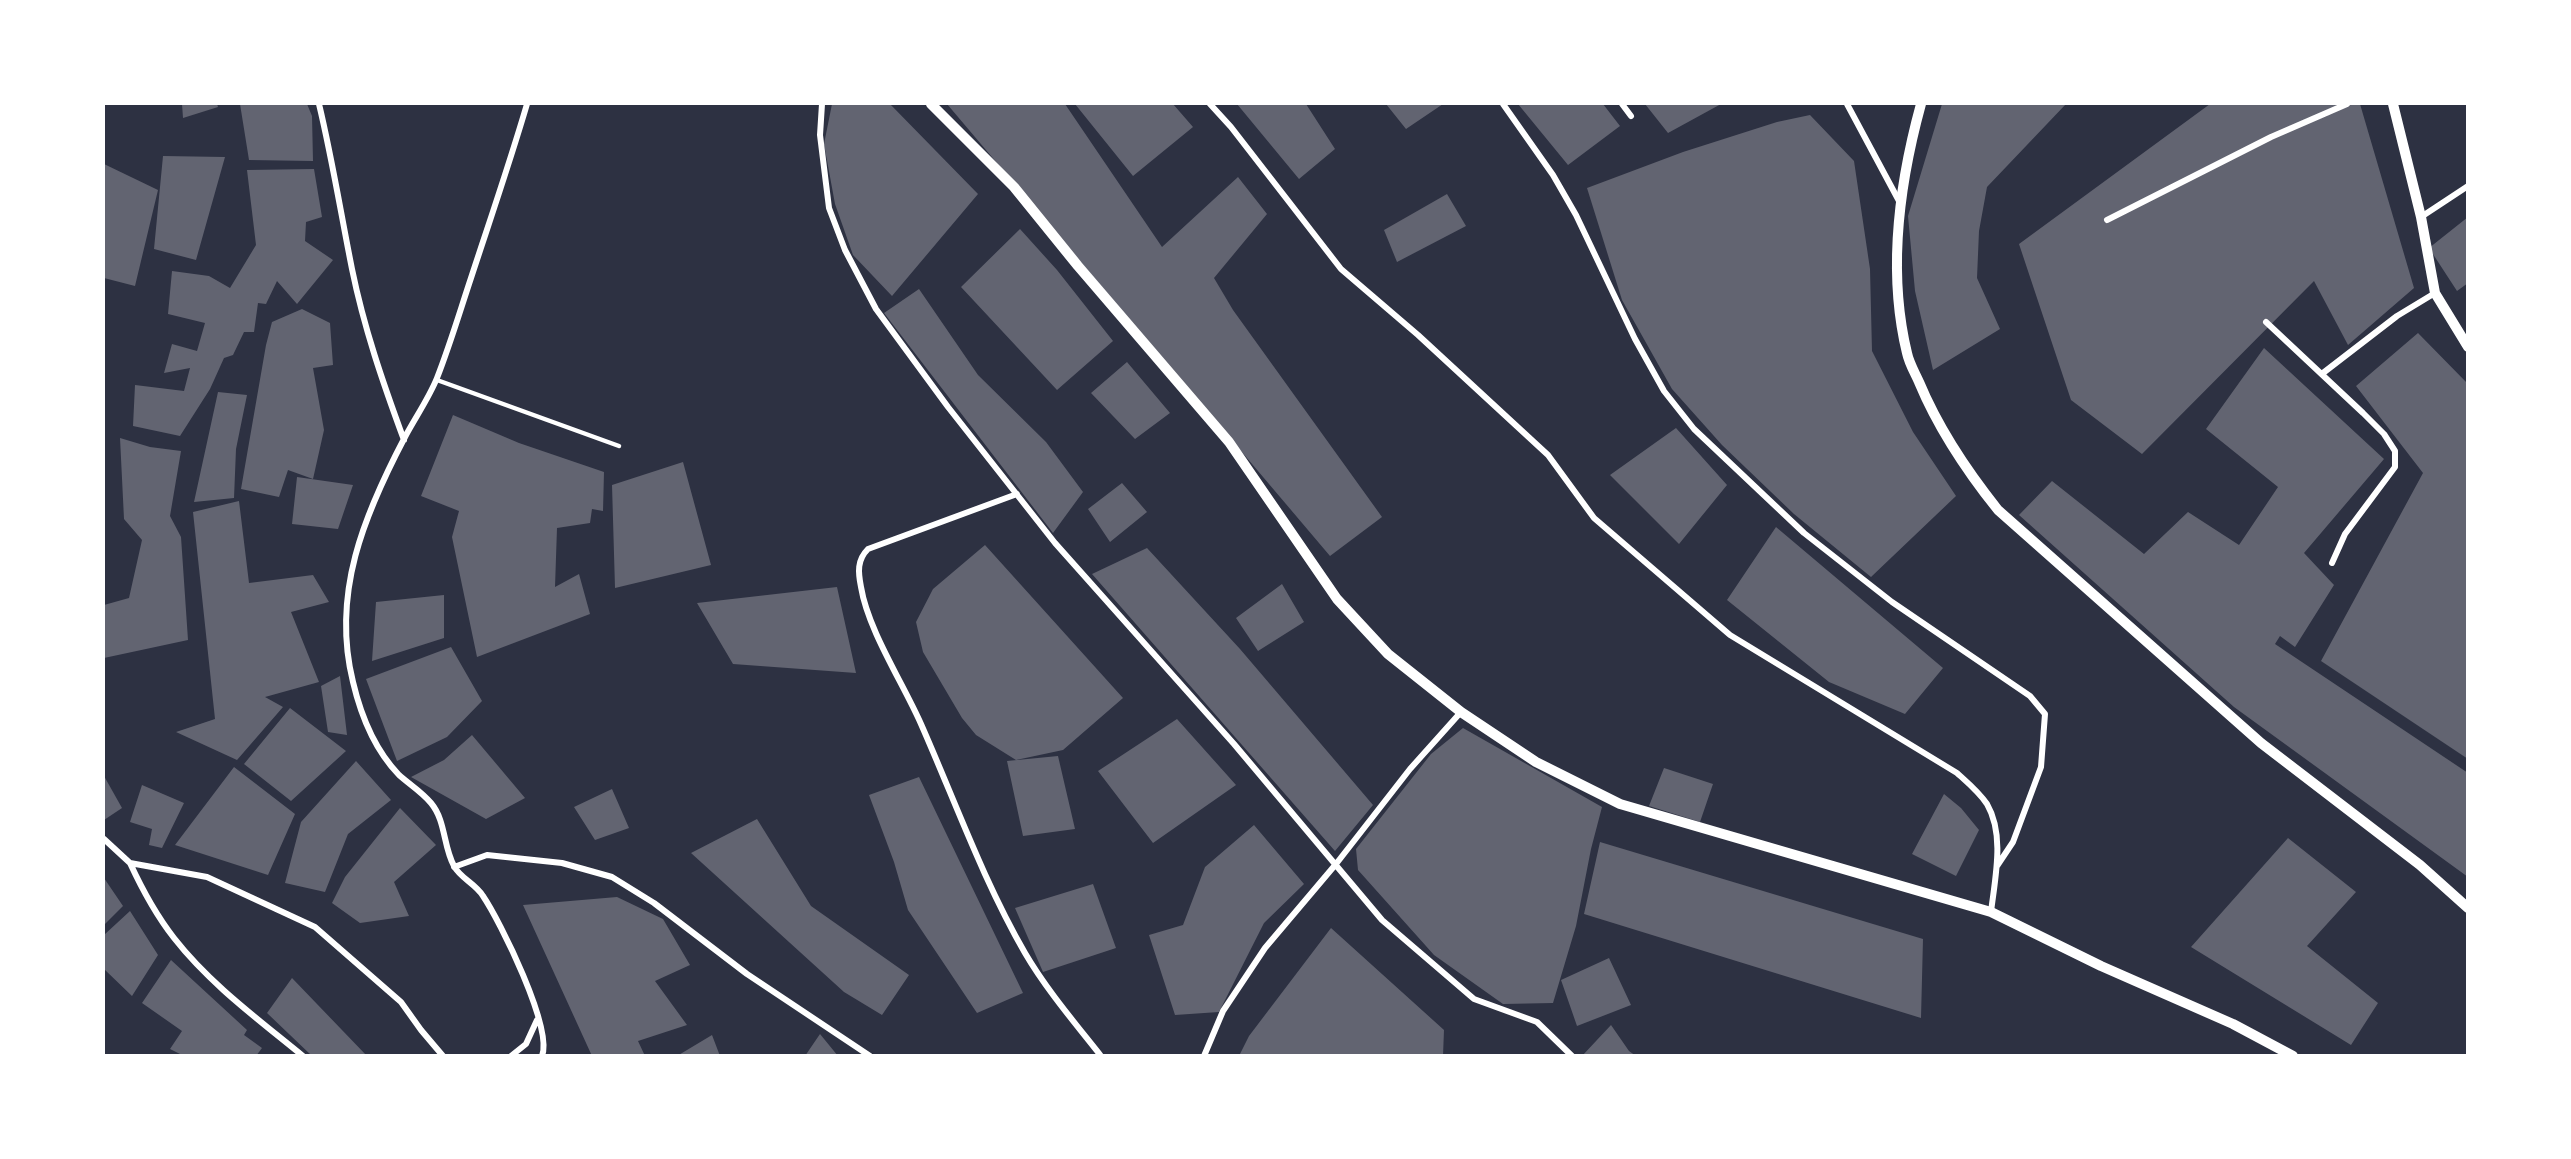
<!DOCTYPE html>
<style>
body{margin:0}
#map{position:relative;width:2571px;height:1159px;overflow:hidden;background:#2d3142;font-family:"Sofia Sans Condensed",sans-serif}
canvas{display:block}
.frame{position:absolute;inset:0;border:105px solid #fff;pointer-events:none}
</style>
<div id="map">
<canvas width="2571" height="1159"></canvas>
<div class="frame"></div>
</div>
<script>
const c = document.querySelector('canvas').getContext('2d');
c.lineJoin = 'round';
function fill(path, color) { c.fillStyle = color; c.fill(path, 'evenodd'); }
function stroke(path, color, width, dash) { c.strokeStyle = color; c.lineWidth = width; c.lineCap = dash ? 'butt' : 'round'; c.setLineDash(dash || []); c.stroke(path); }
fill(new Path2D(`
 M 182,104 L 217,104 L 218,107 L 183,118 Z
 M 240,104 L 307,104 L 312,116 L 313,161 L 249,160 Z
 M 832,104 L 890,104 L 978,194 L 892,296 L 853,255 L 835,204 L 824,144 Z
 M 947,104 L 1065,104 L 1162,247 L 1238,177 L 1267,214 L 1214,278 L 1233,310 L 1382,517 L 1330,556 Z
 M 1075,104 L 1173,104 L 1193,127 L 1133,176 Z
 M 1237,104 L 1306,104 L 1335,149 L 1299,179 Z
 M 1386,104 L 1443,104 L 1406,129 Z
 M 1518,104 L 1603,104 L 1620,126 L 1568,165 Z
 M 1645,104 L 1721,104 L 1668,133 Z
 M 1942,104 L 2066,104 L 1987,187 L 1979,231 L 1977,278 L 2000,329 L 1933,370 L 1915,291 L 1908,216 Z
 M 2210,104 L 2360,104 L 2414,288 L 2348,345 L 2314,281 L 2142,454 L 2071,400 L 2019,244 Z
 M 1810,115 L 1854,161 L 1870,269 L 1872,351 L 1913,432 L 1956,496 L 1871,577 L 1794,514 L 1722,445 L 1672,389 L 1622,300 L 1587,188 L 1683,152 L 1777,122 Z
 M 163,156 L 225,157 L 196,260 L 154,249 Z
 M 104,164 L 158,190 L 135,286 L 104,278 Z
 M 314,169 L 322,217 L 306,222 L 305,241 L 333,260 L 297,304 L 277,281 L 266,304 L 258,303 L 254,332 L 244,332 L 233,355 L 224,358 L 210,389 L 180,436 L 133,426 L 135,385 L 184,391 L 190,368 L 164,373 L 172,344 L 197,351 L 205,323 L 168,314 L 172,271 L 209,276 L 230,288 L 256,245 L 247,170 Z
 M 1447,194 L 1466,226 L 1397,262 L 1384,230 Z
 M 2468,217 L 2468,283 L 2457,291 L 2429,248 Z
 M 1020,229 L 1057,270 L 1113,341 L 1057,390 L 961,287 Z
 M 919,289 L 978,375 L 1046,442 L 1083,492 L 1053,533 L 884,313 Z
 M 302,309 L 330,323 L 333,365 L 313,368 L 324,430 L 313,479 L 288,470 L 279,497 L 241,489 L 266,345 L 272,322 Z
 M 2418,333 L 2468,384 L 2468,759 L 2321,661 L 2423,473 L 2356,386 Z
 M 2264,348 L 2384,459 L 2304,553 L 2334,585 L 2295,647 L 2280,636 L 2275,644 L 2468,773 L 2468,877 L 2234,707 L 2019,515 L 2052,481 L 2144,554 L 2188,512 L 2239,545 L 2278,487 L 2206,429 Z
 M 1127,362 L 1170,413 L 1135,439 L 1091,393 Z
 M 218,392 L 247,395 L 236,449 L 234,498 L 194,502 Z
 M 453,415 L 519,443 L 604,472 L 603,511 L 592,509 L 590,523 L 557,528 L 555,587 L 579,574 L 590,614 L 477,657 L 452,537 L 459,511 L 421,496 Z
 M 1676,428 L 1727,485 L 1679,544 L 1610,475 Z
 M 120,438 L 150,447 L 181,451 L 170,516 L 181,537 L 188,640 L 104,658 L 104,605 L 129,598 L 142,540 L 124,519 Z
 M 683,462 L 711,565 L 615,588 L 612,485 Z
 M 297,477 L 353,485 L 338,529 L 292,524 Z
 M 1122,483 L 1147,512 L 1110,542 L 1088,509 Z
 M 239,501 L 249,583 L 313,575 L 329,602 L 291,612 L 319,682 L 265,697 L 283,707 L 237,760 L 176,732 L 215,719 L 193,512 Z
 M 1776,527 L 1943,668 L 1905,714 L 1829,682 L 1727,600 Z
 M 985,545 L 1123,698 L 1063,750 L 1016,760 L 976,735 L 962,718 L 923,652 L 916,622 L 933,589 Z
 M 1147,548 L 1240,649 L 1373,805 L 1335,851 L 1092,574 Z
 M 1282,584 L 1304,622 L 1258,651 L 1236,618 Z
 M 837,587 L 856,673 L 733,664 L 697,603 Z
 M 444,595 L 444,638 L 372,661 L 376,602 Z
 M 451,647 L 482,701 L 447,737 L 397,761 L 366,679 Z
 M 340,676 L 347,735 L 328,732 L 321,686 Z
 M 290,708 L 346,751 L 291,801 L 244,764 Z
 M 1177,719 L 1236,785 L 1153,843 L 1098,771 Z
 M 1463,728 L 1602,807 L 1591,849 L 1576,926 L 1553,1003 L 1503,1004 L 1434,955 L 1358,870 L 1356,849 L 1431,754 Z
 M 472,735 L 525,798 L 486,819 L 411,777 L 444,760 Z
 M 1058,756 L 1075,829 L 1023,836 L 1007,761 Z
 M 356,761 L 391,800 L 348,834 L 325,892 L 285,883 L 301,822 Z
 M 234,767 L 295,814 L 268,875 L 175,845 Z
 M 1664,768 L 1713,784 L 1700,822 L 1649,806 Z
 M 104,776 L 122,808 L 104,820 Z
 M 919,777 L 1023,993 L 977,1013 L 908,910 L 894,862 L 869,795 Z
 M 142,785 L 184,803 L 162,848 L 149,845 L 152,829 L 130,822 Z
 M 612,789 L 629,828 L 595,840 L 574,807 Z
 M 1944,794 L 1961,808 L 1979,830 L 1956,876 L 1912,854 Z
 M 400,808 L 436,845 L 394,882 L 409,916 L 360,923 L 332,903 L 345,877 Z
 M 757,819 L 811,906 L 909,975 L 882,1015 L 844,992 L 691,853 Z
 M 1254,825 L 1304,884 L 1264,923 L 1219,1012 L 1175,1015 L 1149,935 L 1183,925 L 1205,867 Z
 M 2288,838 L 2356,892 L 2307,946 L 2378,1003 L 2351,1045 L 2191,947 Z
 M 1600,842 L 1923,939 L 1921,1018 L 1584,914 Z
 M 104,878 L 123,906 L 104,925 Z
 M 1093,884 L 1116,948 L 1043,972 L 1015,908 Z
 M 617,897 L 663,919 L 690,965 L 655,981 L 687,1025 L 638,1041 L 645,1056 L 592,1056 L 523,905 Z
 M 130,911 L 158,955 L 132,996 L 104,969 L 104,935 Z
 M 1331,928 L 1444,1030 L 1443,1056 L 1239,1056 L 1249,1036 Z
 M 1609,958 L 1631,1005 L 1577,1026 L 1561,980 Z
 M 171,960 L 247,1030 L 244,1035 L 262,1048 L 256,1056 L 184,1056 L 170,1049 L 182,1031 L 142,1003 Z
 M 292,978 L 367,1056 L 312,1056 L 267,1013 Z
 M 1611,1025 L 1629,1051 L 1636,1056 L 1582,1056 Z
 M 820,1034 L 838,1056 L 805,1056 Z
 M 712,1035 L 720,1056 L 677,1056 Z`), '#626471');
stroke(new Path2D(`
 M 437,380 L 619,446`), '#fff', 4.5);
stroke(new Path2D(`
 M 319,104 C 332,158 341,214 352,269 C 364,328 383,383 404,440
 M 527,104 C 510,162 490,220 471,278 C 460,311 450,345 437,378 C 429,398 415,418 405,437 C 364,515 331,594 353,682 C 361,716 375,750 399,775 C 409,784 422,792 431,803 C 446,821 443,846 454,866 C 460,878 476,884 483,896 C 500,921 553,1028 542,1056
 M 822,104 L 820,135 L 829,208 L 845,250 L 876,309 L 948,407 L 1055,543 L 1234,744 L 1382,920 L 1474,999 L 1537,1022 L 1572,1056
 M 1210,104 L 1231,127 L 1341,269 L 1418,335 L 1548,455 L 1594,518 L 1730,635 L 1957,773 C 1967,782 1979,792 1987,804 C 2005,835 1995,878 1991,912
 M 1503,104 L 1553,175 L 1576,215 L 1635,339 L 1664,391 L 1694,429 L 1804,533 L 1892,602 L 2030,696 L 2045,714 L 2041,767 L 2013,842 L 1997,866
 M 1622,104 L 1631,116
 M 1847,104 L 1899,201
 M 2421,217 L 2468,186
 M 2107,220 L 2271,137 L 2347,104
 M 2266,322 L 2363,413 L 2384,434 L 2395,451 L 2395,467 L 2345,534 L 2332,563
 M 2323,373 L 2397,316 L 2435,293
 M 1017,494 L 868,549 C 857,560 858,572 861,587 C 868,630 903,683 921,724 C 955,801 983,880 1025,953 C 1046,989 1075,1023 1101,1056
 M 104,839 L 130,863 L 207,877 L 315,927 L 401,1002 L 421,1030 L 443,1056
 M 130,863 C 142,889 156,915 174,938 C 210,984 258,1019 303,1056
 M 454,867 L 487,855 L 562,863 L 612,877 L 654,903 L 747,974 L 870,1056
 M 511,1056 L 526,1044 L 537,1020
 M 1204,1056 L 1223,1011 L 1265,948 L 1336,864 L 1410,769 L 1461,712`), '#fff', 6);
stroke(new Path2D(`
 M 931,104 L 1014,187 L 1078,266 L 1229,442 L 1337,599 L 1388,654 L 1461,712 L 1536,762 L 1620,804 L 1991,912 L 2101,966 L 2233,1024 L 2293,1056
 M 1921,104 C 1899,184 1887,271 1907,353 C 1909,363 1915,373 1919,382 C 1939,430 1966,470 1998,510 L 2261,743 L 2420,865 L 2468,908
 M 2393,104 L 2421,217 L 2435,293 L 2468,347`), '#fff', 10);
</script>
